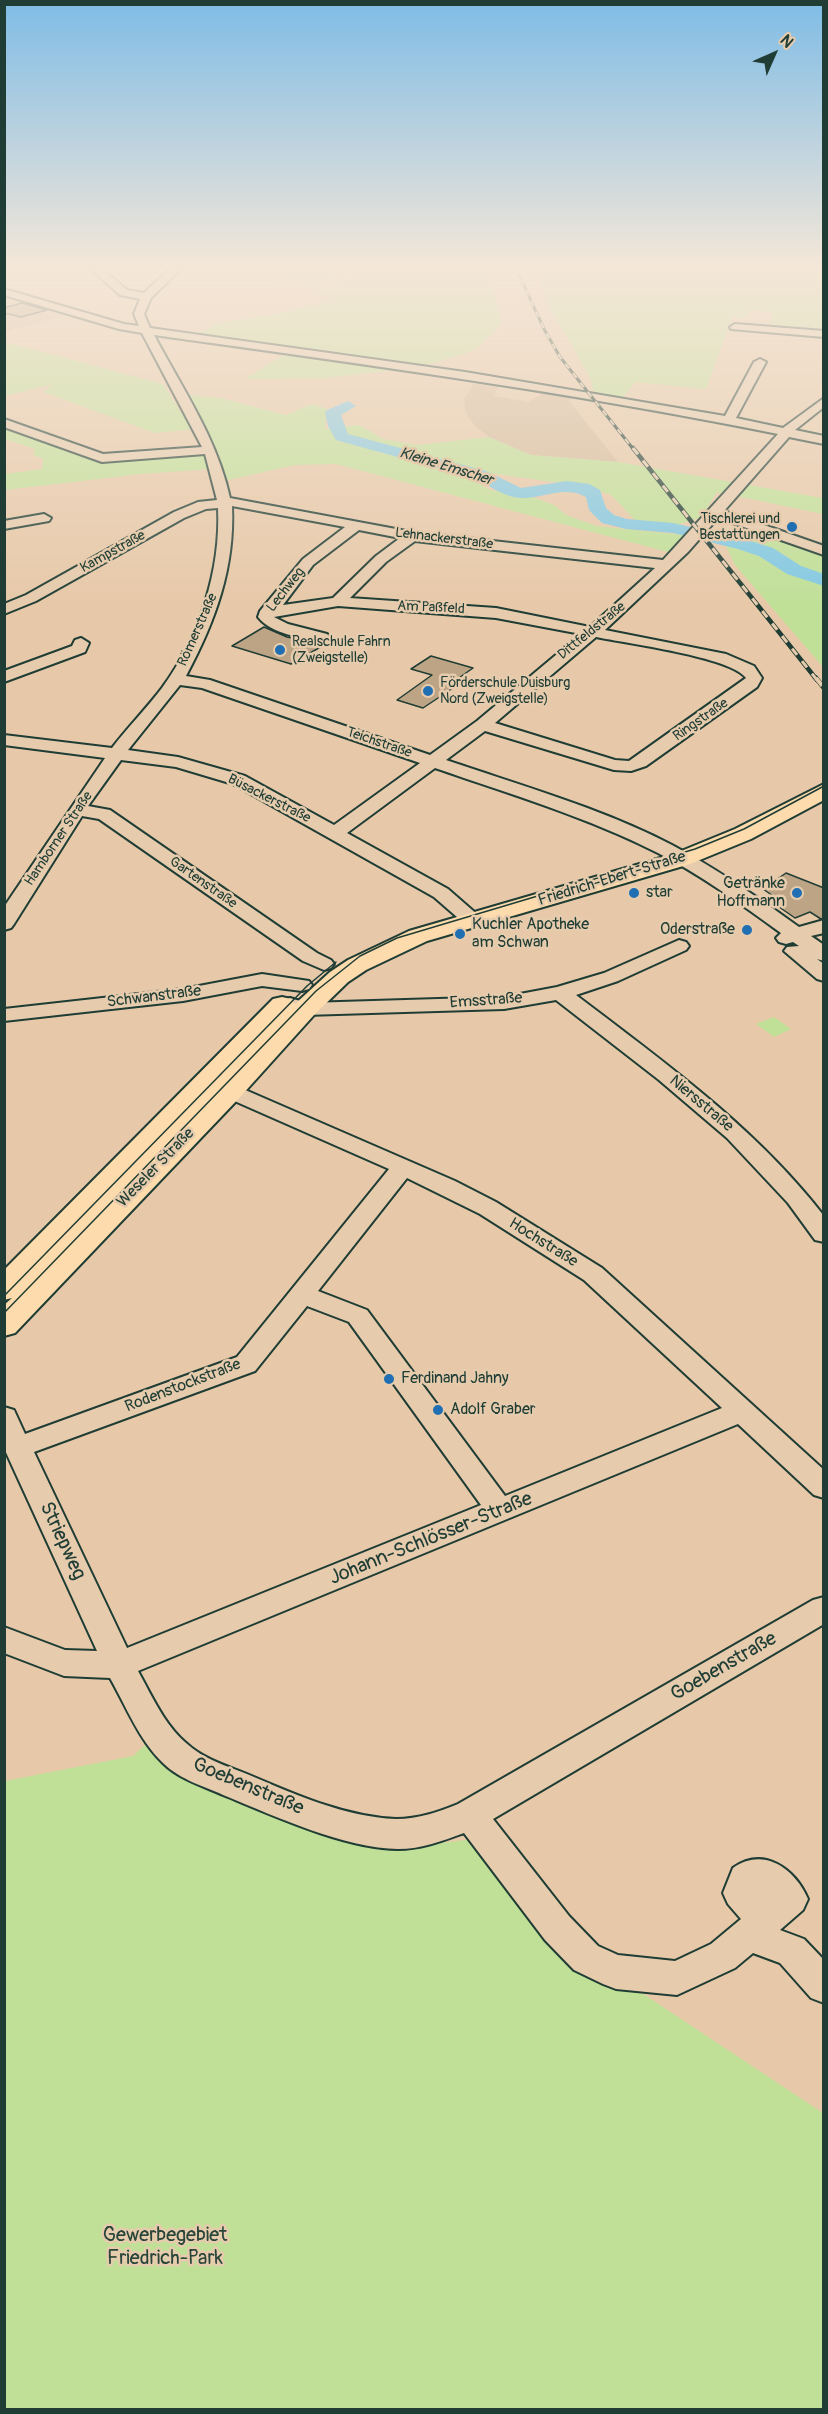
<!DOCTYPE html>
<meta charset="utf-8">
<style>
body{margin:0}
#map{position:relative;width:828px;height:2414px;overflow:hidden;background:#e7c9a9;font-family:Pangolin,sans-serif}
canvas{display:block}
.frame{position:absolute;inset:0;border:6px solid #1f3d34;pointer-events:none}
.north{position:absolute;left:744px;top:24px;width:60px;height:60px;-webkit-text-stroke:4px #e6cbad;paint-order:stroke;rotate:45deg;font-size:16px;font-weight:700;line-height:24px;text-align:center;color:#1f3d34}
.north::after{content:'';display:block;margin:auto;width:21px;height:27px;background:#1f3d34;clip-path:polygon(50% 0,100% 100%,50% 72%,0 100%)}
</style>
<div id="map">
<canvas width="828" height="2414"></canvas>
<div class="frame"></div>
<div class="north">N</div>
</div>
<script>
const c = document.querySelector('canvas').getContext('2d');
c.lineJoin = 'round';
function fill(path, color) { c.fillStyle = color; c.fill(path, 'evenodd'); }
function stroke(path, color, width, dash) { c.strokeStyle = color; c.lineWidth = width; c.lineCap = dash ? 'butt' : 'round'; c.setLineDash(dash || []); c.stroke(path); }
function drawText(font, color, halo, rows, align = 'center') {
  c.font = font + ' Pangolin,sans-serif'; c.lineWidth = 5; c.setLineDash([]); c.textBaseline = 'middle'; c.strokeStyle = halo; c.fillStyle = color; for (const [text, x, y, turn = 0] of rows) {
    c.save(); c.translate(x, y); c.rotate((+turn || 0) * Math.PI / 180); c.textAlign = isNaN(turn) ? turn : align; if (halo) c.strokeText(text, 0, 0); c.fillText(text, 0, 0); c.restore();
  }
}
fill(new Path2D(`
 M 4,296 L 23,302 L 66,315 L 5,332 Z
 M 476,380 L 500,384 L 494,396 L 529,402 L 544,392 L 578,395 L 571,398 L 569,401 L 618,462 L 531,455 L 489,437 L 476,427 L 468,417 L 465,408 L 464,399 Z`), '#d6bb9c');
fill(new Path2D(`
 M 291,268 L 362,268 L 315,287 L 276,280 L 300,270 Z
 M 380,268 L 482,268 L 495,297 L 501,317 L 500,325 L 478,347 L 469,352 L 427,365 L 199,333 L 219,323 L 283,313 L 336,299 L 311,293 Z
 M 540,268 L 823,268 L 823,331 L 769,326 L 773,312 L 749,310 L 746,318 L 732,317 L 706,389 L 635,382 L 623,397 L 594,392 L 590,377 L 550,308 L 537,274 L 543,274 Z
 M 5,342 L 163,384 L 180,411 L 196,429 L 155,433 L 43,392 L 53,384 L 5,396 Z
 M 288,352 L 403,369 L 326,378 L 245,379 Z
 M 189,395 L 221,398 L 286,415 L 312,404 L 327,409 L 325,429 L 359,425 L 383,439 L 417,445 L 489,437 L 531,455 L 618,462 L 823,498 L 823,514 L 717,492 L 701,517 L 677,525 L 635,520 L 611,495 L 583,486 L 481,472 L 467,477 L 490,490 L 535,498 L 554,505 L 566,515 L 596,526 L 684,535 L 668,552 L 336,464 L 295,465 L 224,481 Z
 M 4,426 L 90,457 L 199,453 L 204,454 L 211,469 L 141,474 L 5,490 L 5,474 L 42,469 L 43,459 L 33,455 L 35,449 L 5,439 Z
 M 722,527 L 799,545 L 823,554 L 823,667 L 735,565 L 719,532 Z
 M 774,1017 L 791,1029 L 774,1037 L 756,1024 Z
 M 146,1744 L 203,1787 L 246,1806 L 352,1840 L 409,1847 L 473,1839 L 615,1985 L 645,1995 L 823,2113 L 823,2409 L 5,2410 L 5,1781 L 133,1756 Z`), '#c0e098');
fill(new Path2D(`
 M 348,401 L 356,406 L 341,415 L 348,434 L 486,471 L 521,488 L 567,481 L 589,484 L 600,490 L 606,508 L 614,515 L 627,519 L 673,523 L 751,541 L 773,548 L 801,566 L 824,574 L 824,586 L 787,574 L 759,556 L 738,549 L 673,533 L 626,529 L 602,523 L 589,510 L 586,497 C 565,485 544,498 522,498 C 503,498 488,483 471,478 C 427,464 381,453 336,440 L 328,426 L 325,413 L 327,410 Z`), '#82c9e3');
const building = new Path2D(`
 M 22,303 L 47,310 L 21,317 L 4,313 L 4,308 Z
 M 264,627 L 287,637 L 324,645 L 291,664 L 232,646 Z
 M 431,656 L 473,668 L 456,680 L 462,682 L 423,708 L 397,700 L 432,675 L 411,669 Z
 M 786,873 L 824,888 L 824,918 L 821,919 L 810,912 L 795,918 L 769,900 L 776,898 L 763,889 Z`);
fill(building, '#bda484');
stroke(building, '#1f3d34', 1.5);
const minor = new Path2D(`
 M 90,268 L 101,268 L 127,290 L 144,293 L 171,268 L 182,268 L 151,298 L 144,314 L 150,328 L 465,372 L 725,416 L 754,362 L 760,359 L 766,362 L 736,418 L 783,428 L 824,398 L 824,407 L 795,430 L 824,436 L 824,444 L 789,437 L 724,511 L 824,546 L 824,555 L 718,518 L 688,552 L 605,630 L 726,654 L 754,666 L 762,678 L 757,687 L 646,766 L 631,771 L 614,770 L 485,731 L 446,760 C 522,786 601,808 672,845 C 717,869 759,898 799,927 L 824,920 L 824,933 L 811,936 L 824,945 L 824,961 L 817,959 L 824,964 L 824,981 L 817,979 L 784,951 L 787,947 L 799,946 L 793,942 L 786,944 L 779,942 L 776,938 L 781,933 C 742,905 701,875 658,853 C 587,817 510,794 435,768 L 347,833 L 448,889 L 479,916 L 482,920 L 479,924 L 465,924 L 434,897 L 233,784 L 176,767 L 121,760 L 88,806 L 110,810 L 317,953 L 331,960 L 334,964 L 331,968 L 324,970 L 303,961 L 99,819 L 82,816 L 14,924 L 11,928 L 4,930 L 4,907 L 105,758 L 4,745 L 4,735 L 112,748 C 127,728 146,709 162,688 C 199,637 221,571 218,508 L 206,509 L 184,518 L 36,601 L 4,614 L 4,604 L 26,595 L 174,512 L 198,502 L 217,500 L 205,454 L 102,462 L 4,427 L 4,419 L 103,454 L 202,447 L 142,333 L 119,329 L 4,295 L 4,289 L 124,324 L 139,326 L 134,314 L 140,299 L 120,295 ZM 154,335 C 362,364 571,392 778,434 L 663,560 L 412,532 L 230,498 C 217,438 182,388 154,335 ZM 232,506 L 345,527 L 303,559 L 260,611 L 258,617 C 272,635 302,637 322,642 L 327,640 L 330,637 L 327,634 L 288,624 L 274,617 L 338,606 L 496,618 L 581,634 L 477,721 L 430,755 L 210,680 L 186,676 C 215,622 235,568 232,506 ZM 359,530 L 400,538 L 376,556 L 333,598 L 283,605 L 313,565 ZM 415,541 L 655,568 L 590,627 L 496,608 L 350,598 L 386,562 ZM 596,637 C 624,643 732,657 746,678 L 629,761 L 615,760 L 495,723 ZM 180,685 L 202,688 L 420,763 L 334,825 L 245,776 L 178,757 L 128,750 Z
 M 735,324 L 824,331 L 824,337 L 731,329 L 730,327 Z
 M 44,514 L 51,518 L 49,521 L 4,529 L 4,521 Z
 M 81,638 L 89,643 L 85,652 L 4,682 L 4,671 L 72,646 L 75,640 Z
 M 679,940 L 686,942 L 689,946 L 686,950 L 618,981 L 576,995 C 664,1062 755,1127 824,1216 L 824,1242 L 815,1240 L 788,1203 L 727,1138 L 659,1080 L 556,1000 L 504,1009 L 305,1015 L 283,1008 L 280,1004 L 283,1000 L 290,998 L 307,1003 L 504,997 L 557,987 L 604,973 Z
 M 262,974 L 309,981 L 312,985 L 309,989 L 302,991 L 262,986 L 183,1001 L 4,1021 L 4,1009 L 183,989 Z
 M 213,1076 L 455,1181 L 496,1202 L 602,1268 L 824,1470 L 824,1498 L 814,1495 L 738,1424 L 138,1671 C 152,1696 164,1724 186,1743 C 203,1759 227,1766 247,1774 C 294,1794 345,1817 396,1819 C 419,1819 438,1812 458,1804 L 813,1600 L 824,1597 L 824,1624 L 493,1819 L 569,1916 L 598,1946 L 618,1955 L 675,1961 L 711,1944 L 741,1919 L 728,1904 L 723,1893 L 733,1868 C 764,1846 795,1869 808,1899 L 803,1910 L 780,1930 L 804,1939 L 824,1960 L 824,2003 L 811,1998 L 780,1963 L 753,1953 L 735,1968 L 677,1995 L 616,1989 L 603,1984 L 574,1970 L 545,1940 L 464,1833 C 442,1841 422,1849 398,1849 C 347,1849 274,1816 228,1797 C 206,1787 180,1780 163,1763 C 139,1740 126,1706 110,1678 L 64,1676 L 4,1653 L 4,1627 L 65,1650 L 97,1651 L 4,1448 L 4,1407 L 14,1410 L 25,1434 L 237,1357 L 389,1169 L 205,1088 L 202,1083 L 205,1078 ZM 407,1178 L 480,1214 L 584,1280 L 722,1408 L 505,1496 L 367,1310 L 318,1291 ZM 307,1306 L 349,1322 L 481,1505 L 127,1648 L 34,1452 L 255,1371 Z`);
const major = new Path2D(`
 M 824,784 L 824,800 L 751,839 L 690,864 L 427,941 L 366,970 L 348,982 L 314,1015 L 241,1096 L 15,1333 L 4,1336 L 4,1305 L 12,1298 L 4,1300 L 4,1270 L 273,999 L 282,997 L 291,999 L 295,1004 L 330,972 L 348,960 L 409,931 L 674,854 L 735,829 Z`);
stroke(minor, '#1f3d34', 4);
stroke(major, '#1f3d34', 4);
fill(minor, '#e6cbad');
fill(major, '#fedbac');
stroke(new Path2D(`
 M 4,1296 L 307,986 L 336,962
 M 4,1313 L 316,991 L 360,956 L 397,938 L 695,849 L 744,829 L 824,786`), '#1f3d34', 1.5);
const railFar2 = new Path2D(`
 M 516,268 L 544,329 L 560,357 L 634,450`);
const railFar1 = new Path2D(`
 M 633,448 L 817,680`);
const rail = new Path2D(`
 M 816,678 L 824,688`);
stroke(railFar2, '#1f3d34', 3);
stroke(railFar1, '#1f3d34', 4.5);
stroke(rail, '#1f3d34', 5);
stroke(railFar2, '#e6cbad', 2, [6]);
stroke(railFar1, '#e6cbad', 3, [8]);
stroke(rail, '#e6cbad', 4, [10]);
const sky = c.createLinearGradient(0, 0, 0, 606);
sky.addColorStop(0, '#7fbce6');
sky.addColorStop(0.44, '#f4e7d8');
sky.addColorStop(1, '#f4e7d800');
c.fillStyle = sky;
c.fillRect(0, 0, 828, 606);
for (const [x, y, r, color] of [
 [792,527,6,"#1f6fb2"],
 [280,650,6,"#1f6fb2"],
 [428,691,6,"#1f6fb2"],
 [634,893,6,"#1f6fb2"],
 [797,893,6,"#1f6fb2"],
 [747,930,6,"#1f6fb2"],
 [460,934,6,"#1f6fb2"],
 [389,1379,6,"#1f6fb2"],
 [438,1410,6,"#1f6fb2"]
]) { const dot = new Path2D(); dot.arc(x, y, r, 0, 2 * Math.PI); c.fillStyle = color; c.fill(dot); stroke(dot, '#e6cbad', 2); }
drawText('14px', '#1f3d34', '#e6cbad', [
 ["Tischlerei und",780,519,"right"],
 ["Bestattungen",780,535,"right"],
 ["Realschule Fahrn",292,642],
 ["(Zweigstelle)",292,658],
 ["Förderschule Duisburg",440,683],
 ["Nord (Zweigstelle)",440,699]
], 'left');
drawText('14px', '#1f3d34', '#e6cbad', [
 ["Lehnackerstraße",444,539,7],
 ["Kampstraße",113,552,-29],
 ["Lechweg",286,590,-52],
 ["Am Paßfeld",431,608,3],
 ["Römerstraße",198,630,-66],
 ["Dittfeldstraße",592,631,-39],
 ["Ringstraße",701,720,-35],
 ["Teichstraße",379,743,19],
 ["Büsackerstraße",269,799,27],
 ["Hamborner Straße",59,839,-56],
 ["Gartenstraße",203,883,35]
]);
drawText('italic 15px', '#24443d', '#e6cbad', [
 ["Kleine Emscher",446,467,17]
]);
drawText('16px', '#1f3d34', '#e6cbad', [
 ["Friedrich-Ebert-Straße",612,879,-17],
 ["Schwanstraße",154,997,-7],
 ["Emsstraße",486,1001,-4],
 ["Niersstraße",701,1104,40],
 ["Weseler Straße",156,1168,-46],
 ["Hochstraße",543,1243,32],
 ["Rodenstockstraße",183,1386,-21]
]);
drawText('16px', '#1f3d34', '#e6cbad', [
 ["Getränke",785,884,"right"],
 ["Hoffmann",785,902,"right"],
 ["star",646,893],
 ["Kuchler Apotheke",472,925],
 ["am Schwan",472,943],
 ["Oderstraße",735,930,"right"],
 ["Ferdinand Jahny",401,1379],
 ["Adolf Graber",450,1410]
], 'left');
drawText('20px', '#1f3d34', '#e6cbad', [
 ["Johann-Schlösser-Straße",431,1539,-22],
 ["Striepweg",62,1541,65],
 ["Goebenstraße",724,1667,-30],
 ["Goebenstraße",248,1787,23]
]);
drawText('20px', '#274539', '#e6cbad', [
 ["Gewerbegebiet",165,2236],
 ["Friedrich-Park",165,2259]
]);
</script>
